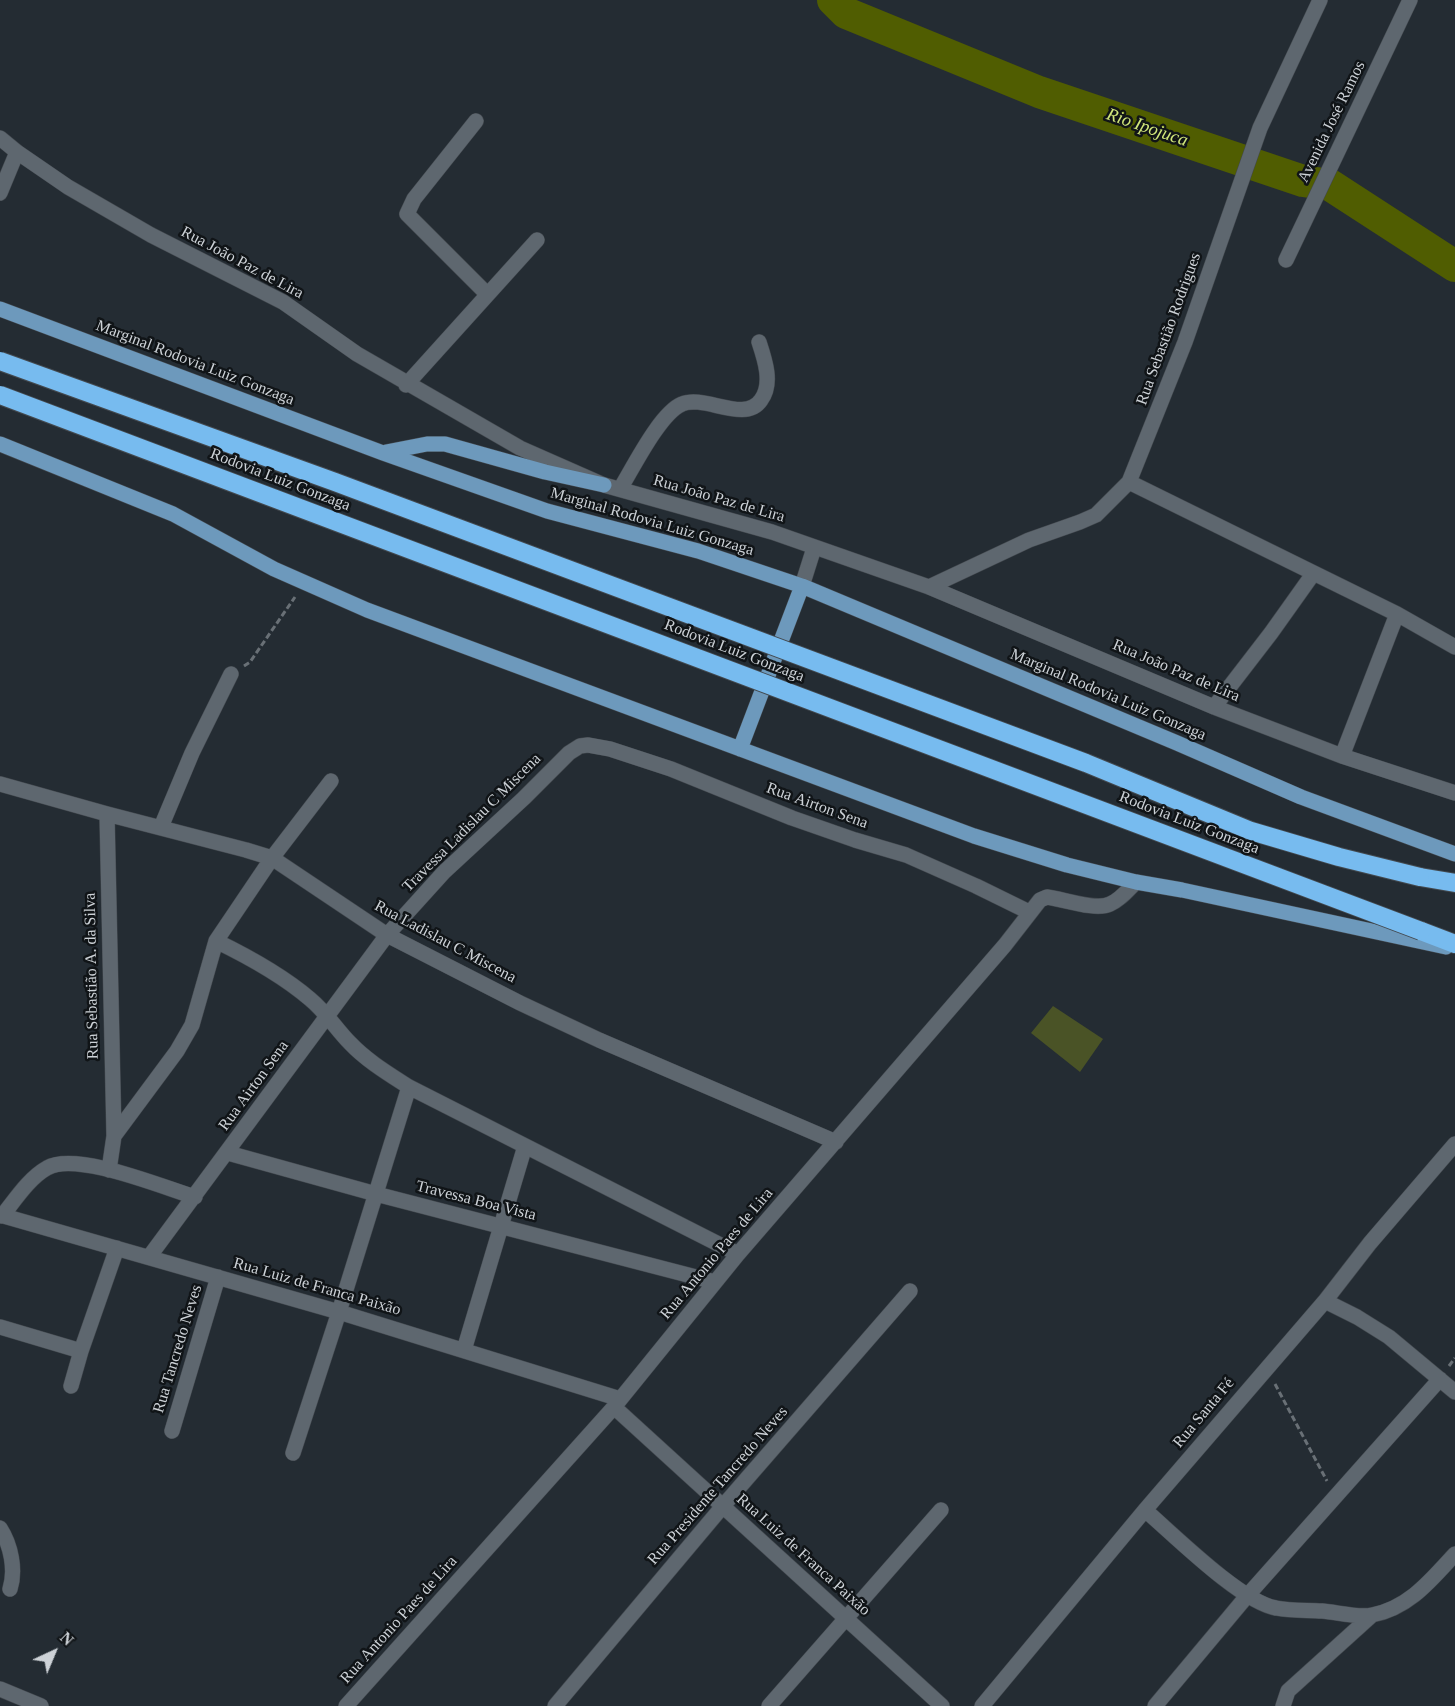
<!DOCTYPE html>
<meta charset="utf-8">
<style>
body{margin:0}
#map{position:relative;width:1455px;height:1706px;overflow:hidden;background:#242c33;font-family:"Times New Roman",serif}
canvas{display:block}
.north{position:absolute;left:24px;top:1622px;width:60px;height:60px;-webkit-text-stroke:4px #101417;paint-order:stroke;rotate:44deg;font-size:16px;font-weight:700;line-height:24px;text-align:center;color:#cdd2d7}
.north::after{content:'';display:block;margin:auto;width:21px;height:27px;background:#cdd2d7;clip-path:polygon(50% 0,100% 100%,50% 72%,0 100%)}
</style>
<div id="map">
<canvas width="1455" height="1706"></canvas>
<div class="north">N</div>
</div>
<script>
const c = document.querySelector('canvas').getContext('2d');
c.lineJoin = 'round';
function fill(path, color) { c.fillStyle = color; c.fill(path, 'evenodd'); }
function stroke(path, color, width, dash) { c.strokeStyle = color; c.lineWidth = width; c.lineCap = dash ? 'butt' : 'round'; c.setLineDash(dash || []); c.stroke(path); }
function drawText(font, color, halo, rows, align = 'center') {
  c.font = font + ' "Times New Roman",serif'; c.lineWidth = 5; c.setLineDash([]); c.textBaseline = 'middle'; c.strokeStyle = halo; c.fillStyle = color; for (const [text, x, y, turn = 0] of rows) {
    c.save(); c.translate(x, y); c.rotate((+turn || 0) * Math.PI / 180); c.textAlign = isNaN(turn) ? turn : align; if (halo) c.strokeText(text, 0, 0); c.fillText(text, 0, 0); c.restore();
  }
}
fill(new Path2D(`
 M 1053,1006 L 1103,1039 L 1080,1072 L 1031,1033 Z`), '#4a5326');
stroke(new Path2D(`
 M 833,0 L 846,13 L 1039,92 L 1303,181 L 1330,185 L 1455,266`), '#505d01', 32);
const minor = new Path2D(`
 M 476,121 L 414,199 L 407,214 L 487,294
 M 0,138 L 17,152 L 0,193
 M 17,152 L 68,187 L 151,235 L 283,302 L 357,354 L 520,448 L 604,485 L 772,532 L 929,587 L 1214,707 L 1342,756 L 1455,793
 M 1286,260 L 1410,0
 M 406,385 L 537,240
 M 1129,482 L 1397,614 L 1455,647
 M 620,489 C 633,468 660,413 682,404 C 704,394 745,424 761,400 C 773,384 765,360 759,342
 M 802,586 L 814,548
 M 929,587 L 1029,540 L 1080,522 L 1096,515 L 1129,482 L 1185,342 L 1260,128 L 1320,0
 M 1214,707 L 1271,633 L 1313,574
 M 1342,756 L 1397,614
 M 0,784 L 107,814 L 246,850 L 272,858 L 387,935 L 520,1003 L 599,1040 L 836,1142
 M 107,814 L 114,1136
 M 161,827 L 192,753 L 231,674
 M 216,941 C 249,957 282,975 310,999 C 326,1012 336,1029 350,1043 C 367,1061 389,1074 409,1087 L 738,1254
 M 228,1153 L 376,1194 L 715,1282
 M 109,1170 L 114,1136 L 177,1051 L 192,1025 L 216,941 L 272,858 L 331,781
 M 0,1215 L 339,1312 L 620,1399
 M 2,1216 C 15,1200 29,1178 47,1168 C 76,1151 162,1187 195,1197
 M 149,1257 L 387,935 L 444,872 L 524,798 L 569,753 L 580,746 L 588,745 L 610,749 L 671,769 L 792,818 L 855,840 L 906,855 L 976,886 L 1029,912
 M 1325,1301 L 1357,1317 L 1389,1337 L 1455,1392
 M 0,1327 L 81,1351
 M 464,1350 L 525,1146
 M 71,1386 L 81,1351 L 117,1248
 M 614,1407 L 942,1706
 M 172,1431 L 218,1277
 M 293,1453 L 339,1312 L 409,1087
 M 1145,1510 C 1174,1535 1241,1602 1276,1608 C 1291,1611 1307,1610 1322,1611 C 1336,1612 1359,1618 1372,1615 C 1409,1608 1431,1580 1455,1554
 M 0,1528 C 11,1545 16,1570 10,1589
 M 0,1689 L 41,1706
 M 346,1706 L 614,1407 L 738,1254 L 1005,945 L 1040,900 L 1047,897 C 1063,899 1096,911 1110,904 C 1120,900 1128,890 1136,882
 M 555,1706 L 723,1506 L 910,1291
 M 769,1706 L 941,1510
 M 982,1706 L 1145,1510 L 1325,1301 L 1370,1243 L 1455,1144
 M 1155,1706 L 1247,1596 L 1440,1379
 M 1283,1706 L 1288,1691 L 1371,1616`);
const major = new Path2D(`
 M 0,309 L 383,453 L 547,511 L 698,551 L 802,586 L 1177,743 L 1301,797 L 1455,854
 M 0,444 L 173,514 L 274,569 L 367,610 L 974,836 L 1067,865 L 1136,882 L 1182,890 L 1446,947
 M 386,452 L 427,444 L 445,444 L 545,472 L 604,485
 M 740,749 L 802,586`);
const highway = new Path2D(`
 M 1420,877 L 1455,883
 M 1421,931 L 1455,944`);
stroke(minor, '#43494f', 16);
stroke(major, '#43494f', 16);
stroke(highway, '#43494f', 20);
stroke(new Path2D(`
 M 244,666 L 250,662 L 295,597
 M 1449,1366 L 1455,1358
 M 1275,1384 L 1327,1481`), '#697076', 3, [6, 3]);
stroke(minor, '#5e676f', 15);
stroke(major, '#6d99bc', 15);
stroke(highway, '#77bbef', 18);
const highwayBridge = new Path2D(`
 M 0,361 L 335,482 L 1086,763 L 1251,831 L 1339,857 L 1420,877
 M 0,395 L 1421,931`);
stroke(highwayBridge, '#43494f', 20, []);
stroke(highwayBridge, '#77bbef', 18);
drawText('16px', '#cdd2d7', '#101417', [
 ["Avenida José Ramos",1332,122,-64],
 ["Rua João Paz de Lira",242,263,28],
 ["Rua Sebastião Rodrigues",1169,329,-70],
 ["Marginal Rodovia Luiz Gonzaga",195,363,21],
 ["Rodovia Luiz Gonzaga",280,480,21],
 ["Rua João Paz de Lira",719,499,16],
 ["Marginal Rodovia Luiz Gonzaga",652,522,16],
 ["Rodovia Luiz Gonzaga",734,651,21],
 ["Rua João Paz de Lira",1176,671,23],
 ["Marginal Rodovia Luiz Gonzaga",1108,695,23],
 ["Rua Airton Sena",817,806,20],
 ["Travessa Ladislau C Miscena",472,823,-45],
 ["Rodovia Luiz Gonzaga",1189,823,21],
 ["Rua Ladislau C Miscena",445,942,28],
 ["Rua Sebastião A. da Silva",92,976,-91],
 ["Rua Airton Sena",254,1086,-54],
 ["Travessa Boa Vista",476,1201,14],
 ["Rua Antonio Paes de Lira",717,1254,-50],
 ["Rua Luiz de Franca Paixão",317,1287,16],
 ["Rua Tancredo Neves",178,1349,-73],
 ["Rua Santa Fé",1204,1413,-50],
 ["Rua Presidente Tancredo Neves",718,1486,-49],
 ["Rua Luiz de Franca Paixão",803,1555,42],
 ["Rua Antonio Paes de Lira",399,1620,-48]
]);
drawText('italic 18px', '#d1e77b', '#101417', [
 ["Rio Ipojuca",1147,128,19]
]);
</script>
